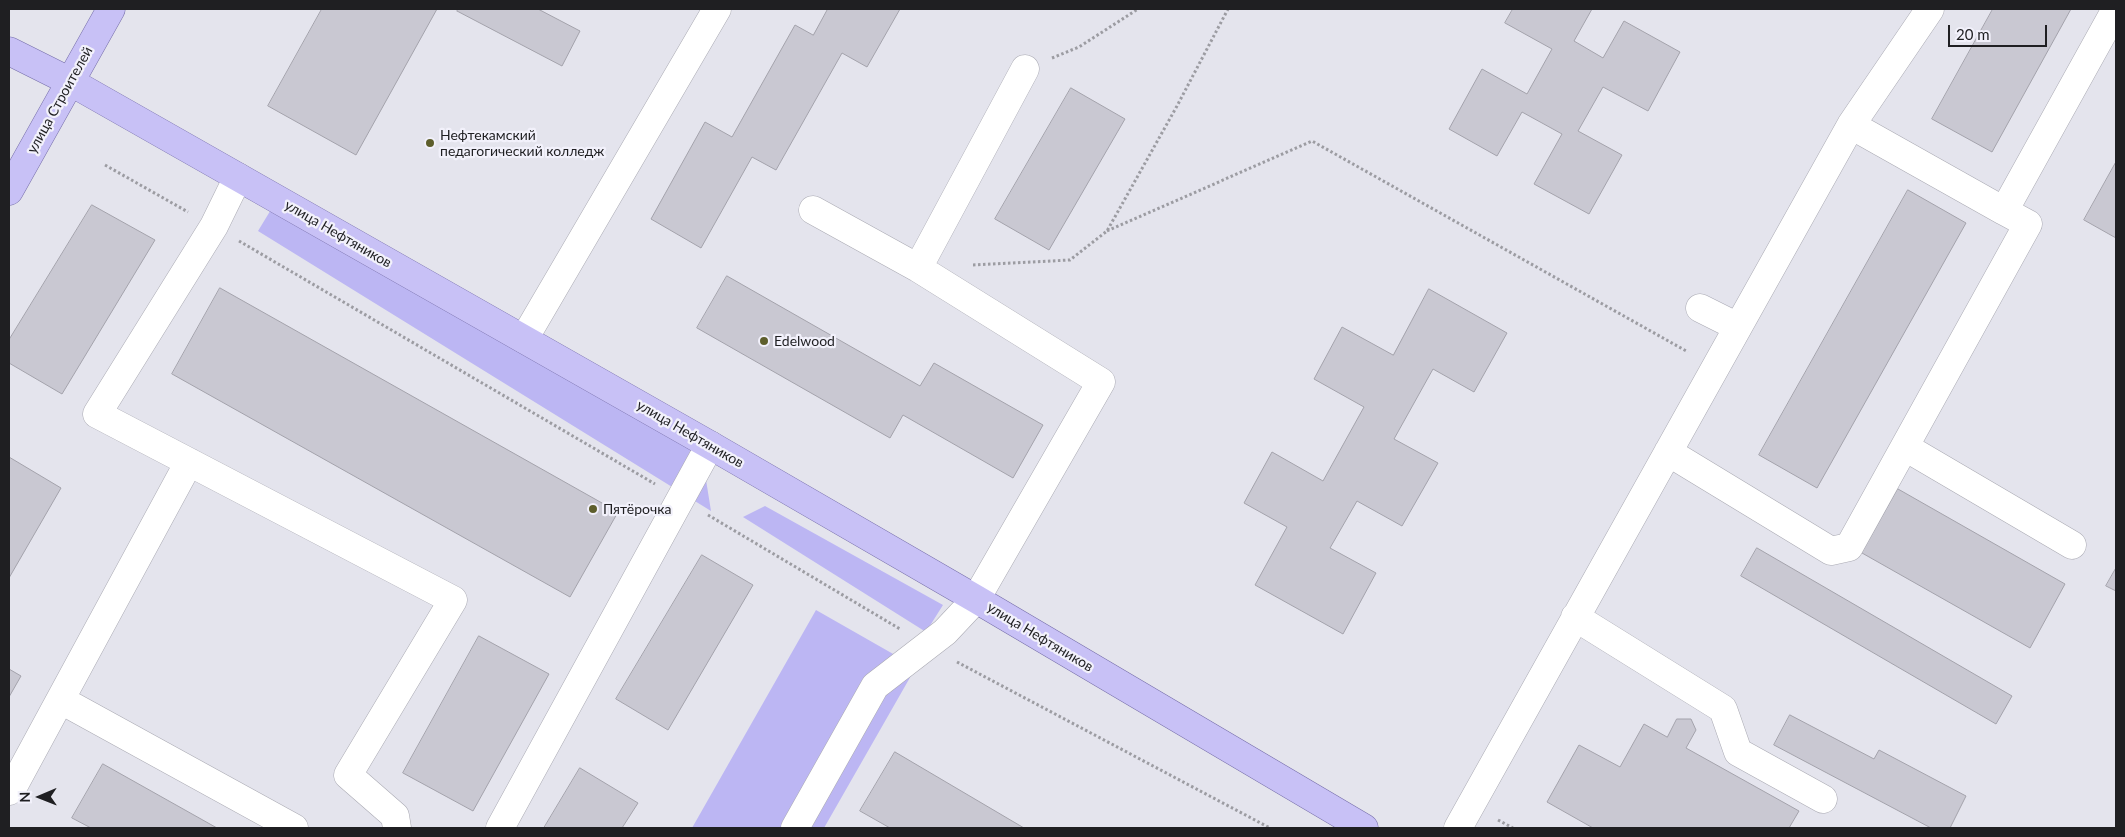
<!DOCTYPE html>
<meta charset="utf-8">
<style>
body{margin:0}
#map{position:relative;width:2125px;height:837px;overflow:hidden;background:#e4e4ed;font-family:Lato,sans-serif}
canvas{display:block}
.frame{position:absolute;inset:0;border:10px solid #1f1f22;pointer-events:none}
.north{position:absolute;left:15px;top:772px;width:50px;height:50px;-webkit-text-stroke:4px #f2f1fb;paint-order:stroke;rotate:269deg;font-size:14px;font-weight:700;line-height:20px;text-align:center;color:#1f1f22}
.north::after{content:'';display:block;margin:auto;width:18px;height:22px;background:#1f1f22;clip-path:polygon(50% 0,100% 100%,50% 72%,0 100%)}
.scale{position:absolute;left:1948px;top:25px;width:99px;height:22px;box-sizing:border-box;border:2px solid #1f1f22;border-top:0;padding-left:6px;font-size:15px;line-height:18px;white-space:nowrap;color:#1f1f22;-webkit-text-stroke:4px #f2f1fb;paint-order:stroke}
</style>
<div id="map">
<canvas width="2125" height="837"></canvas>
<div class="frame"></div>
<div class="north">N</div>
<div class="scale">20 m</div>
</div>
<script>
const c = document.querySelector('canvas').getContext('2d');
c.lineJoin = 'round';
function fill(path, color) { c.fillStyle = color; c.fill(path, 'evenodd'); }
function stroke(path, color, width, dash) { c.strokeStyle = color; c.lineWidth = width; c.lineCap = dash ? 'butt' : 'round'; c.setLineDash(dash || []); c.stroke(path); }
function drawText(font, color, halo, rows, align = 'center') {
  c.font = font + ' Lato,sans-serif'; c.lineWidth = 4.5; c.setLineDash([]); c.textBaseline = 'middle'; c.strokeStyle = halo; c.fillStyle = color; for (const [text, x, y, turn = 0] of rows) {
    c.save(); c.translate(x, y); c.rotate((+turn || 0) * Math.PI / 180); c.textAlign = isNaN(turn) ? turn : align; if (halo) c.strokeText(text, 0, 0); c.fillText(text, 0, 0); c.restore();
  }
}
fill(new Path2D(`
 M 272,208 L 702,455 L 711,511 L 258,231 Z
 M 765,506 L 943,605 L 926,632 L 743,517 Z
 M 816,610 L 916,667 L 824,828 L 692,828 Z`), '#bcb6f3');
const building = new Path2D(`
 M 322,9 L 437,9 L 356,155 L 268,106 Z
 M 459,9 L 538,9 L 580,31 L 562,66 L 457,11 Z
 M 828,9 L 900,9 L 867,67 L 842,53 L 776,170 L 752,157 L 701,248 L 651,219 L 705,122 L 732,137 L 795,25 L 813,35 Z
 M 1513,9 L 1592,9 L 1574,41 L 1603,58 L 1624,21 L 1680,52 L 1648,111 L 1603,87 L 1578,131 L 1622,155 L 1589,214 L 1534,184 L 1562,134 L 1522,112 L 1497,156 L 1449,129 L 1482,69 L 1527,94 L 1552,49 L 1505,23 Z
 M 1993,9 L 2071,9 L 1992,152 L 1932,119 Z
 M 1071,88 L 1125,119 L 1049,250 L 995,219 Z
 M 2116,162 L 2116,238 L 2084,220 Z
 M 1908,190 L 1966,223 L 1817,488 L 1759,455 Z
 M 92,205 L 155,240 L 62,394 L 9,363 L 9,340 Z
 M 727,276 L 920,386 L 934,363 L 1043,425 L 1013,478 L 903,415 L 890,438 L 697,328 Z
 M 220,288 L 618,512 L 570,597 L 172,374 Z
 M 1429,289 L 1507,333 L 1474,392 L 1433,369 L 1394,439 L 1438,463 L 1402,526 L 1357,501 L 1330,548 L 1376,573 L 1343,634 L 1255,585 L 1287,527 L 1244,503 L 1272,452 L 1323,481 L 1364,407 L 1314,379 L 1342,327 L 1393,355 Z
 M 9,457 L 61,488 L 9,578 Z
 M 1898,489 L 2065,584 L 2030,648 L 1862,553 Z
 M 1757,548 L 2012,696 L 1996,724 L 1741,576 Z
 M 702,555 L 753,585 L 668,730 L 616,699 Z
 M 2116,568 L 2116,591 L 2106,586 Z
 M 479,636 L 549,674 L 473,811 L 403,773 Z
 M 9,669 L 21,676 L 9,697 Z
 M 1790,715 L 1874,759 L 1879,750 L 1966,796 L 1950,828 L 1931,828 L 1774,745 Z
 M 1677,719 L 1691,719 L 1696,730 L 1686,748 L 1799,811 L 1789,828 L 1593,828 L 1547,802 L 1579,745 L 1620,767 L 1644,724 L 1667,737 Z
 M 895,752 L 1024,828 L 890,828 L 860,811 Z
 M 103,764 L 217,828 L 91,828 L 72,818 Z
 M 580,768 L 638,803 L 622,828 L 544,828 Z`);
fill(building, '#c9c8d2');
stroke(building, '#a3a2ab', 1);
const minor = new Path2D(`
 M 1851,125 L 2004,211
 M 238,177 L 214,226 L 97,414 L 453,600 L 348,775 L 395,816 L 397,828
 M 918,268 L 1025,69
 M 1700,308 L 1738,327
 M 524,339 L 717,9
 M 1905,447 L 2072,545
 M 1668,452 L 1831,551 L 1849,547 L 2028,224 L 2004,211 L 2116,9
 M 1575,617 L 1723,709 L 1738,752 L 1823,799
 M 61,700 L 294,828
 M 9,791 L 14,785 L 189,462
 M 500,828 L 710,445
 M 795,828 L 875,686 L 945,632 L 976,599 L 1101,382 L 918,268 L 813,210
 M 1458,828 L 1851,125 L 1930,9`);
const major = new Path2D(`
 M 9,51 L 69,81 L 710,445 L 976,599 L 1364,828
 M 9,191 L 111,9`);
stroke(minor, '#aaaab3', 29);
stroke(major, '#756da8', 29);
stroke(new Path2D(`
 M 1052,58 L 1079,47 L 1138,9
 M 105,165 L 188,212
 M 1107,231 L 1312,141 L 1688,352
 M 239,241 L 655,484
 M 973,265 L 1070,260 L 1107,231 L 1177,106 L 1228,9
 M 708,515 L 900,629
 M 957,662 L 1270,828
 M 1498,820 L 1513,828`), '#9c9ca2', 3, [2.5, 2.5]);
stroke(minor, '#fff', 28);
stroke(major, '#c8c1f6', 28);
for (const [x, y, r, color] of [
 [430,143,5,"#5d5e2b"],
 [764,341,5,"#5d5e2b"],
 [593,509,5,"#5d5e2b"]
]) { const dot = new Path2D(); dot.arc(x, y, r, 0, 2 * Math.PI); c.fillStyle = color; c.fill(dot); stroke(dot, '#f2f1fb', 2); }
drawText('14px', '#1f1f22', '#f2f1fb', [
 ["улица Строителей",60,100,-61],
 ["улица Нефтяников",338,234,30],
 ["улица Нефтяников",690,434,30],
 ["улица Нефтяников",1040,637,31]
]);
drawText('14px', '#1f1f22', '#f2f1fb', [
 ["Нефтекамский",440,135],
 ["педагогический колледж",440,151],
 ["Edelwood",774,341],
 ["Пятёрочка",603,509]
], 'left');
</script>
